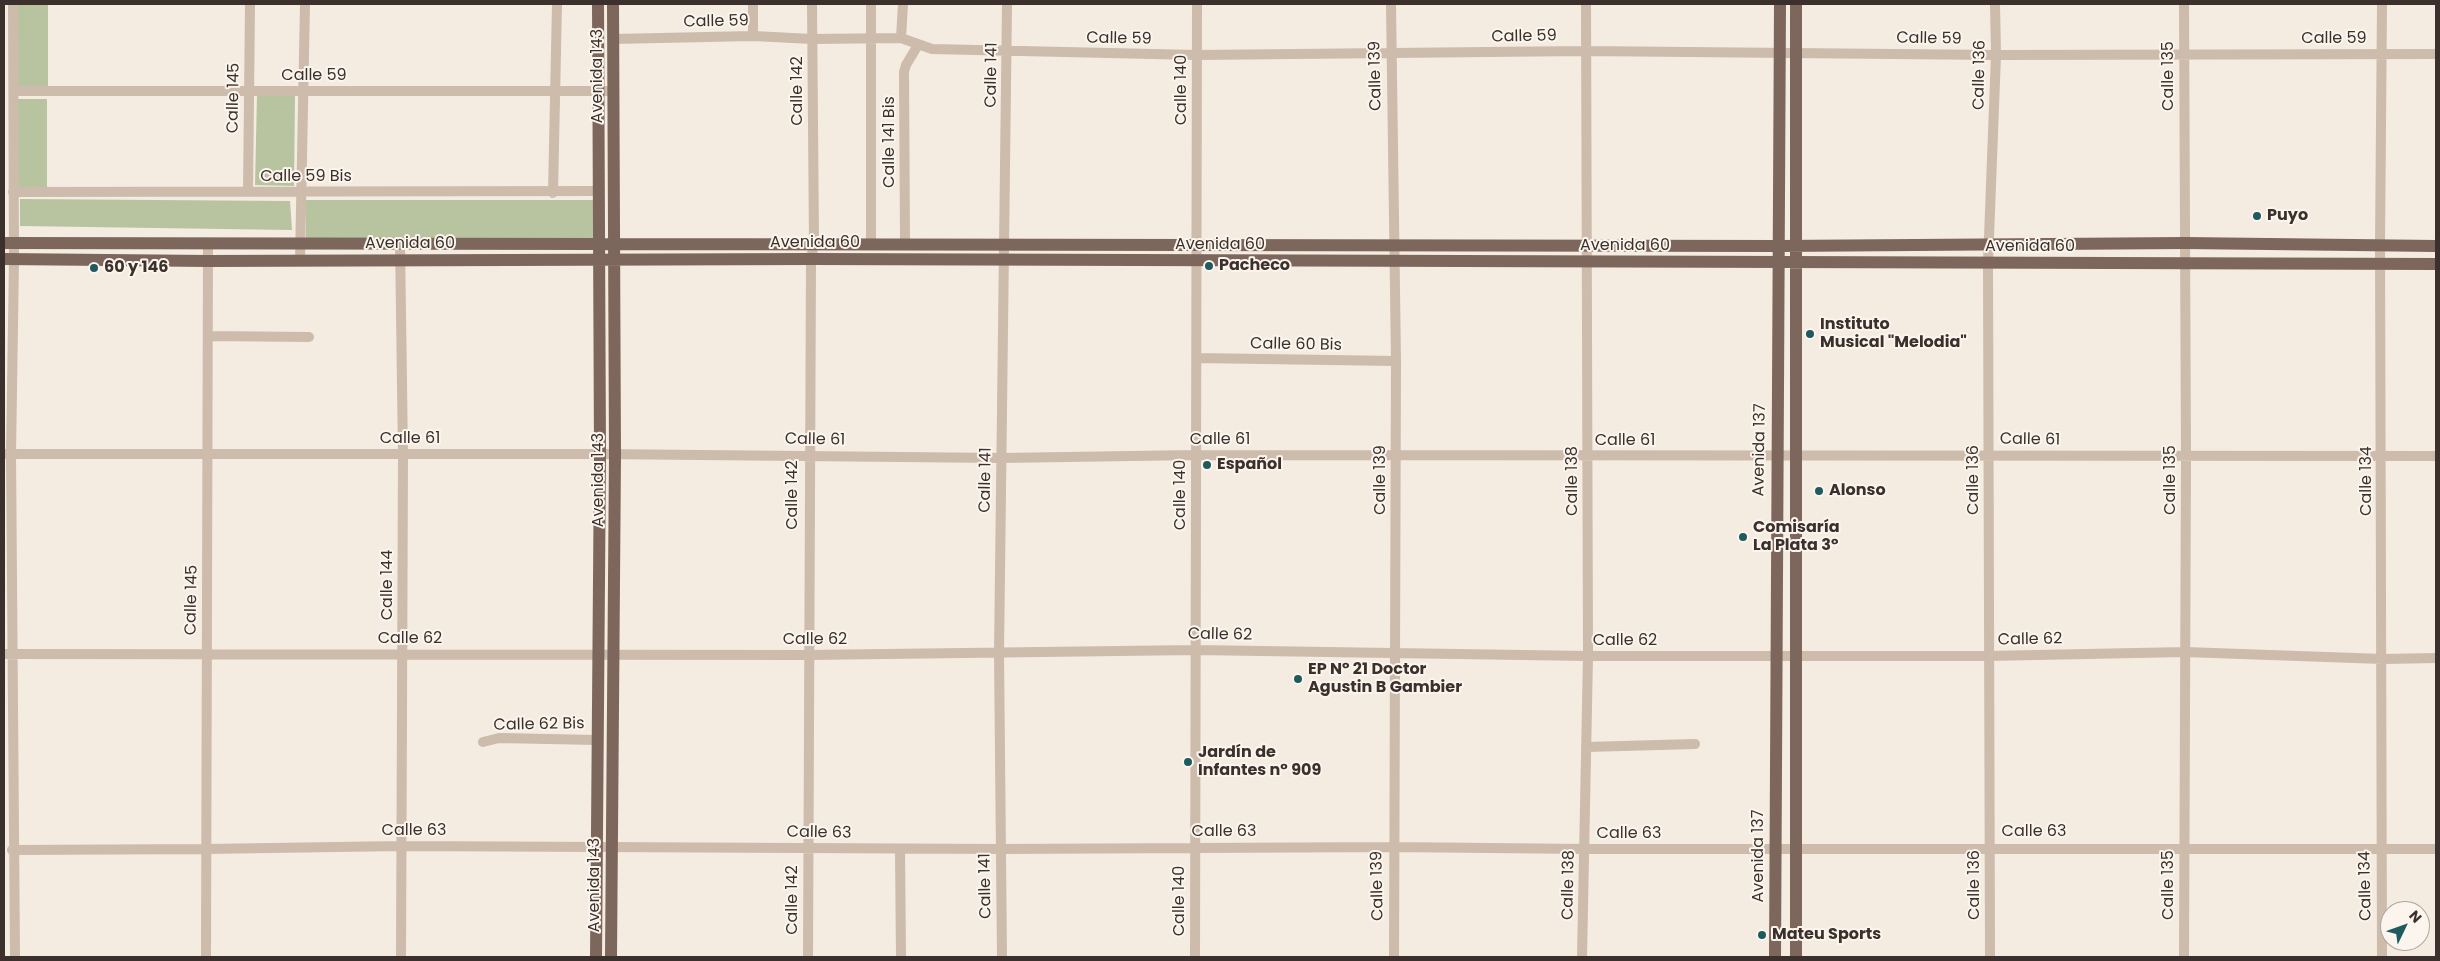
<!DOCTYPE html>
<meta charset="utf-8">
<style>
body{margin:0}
#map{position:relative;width:2440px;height:961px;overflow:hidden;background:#f4ebe1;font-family:Poppins,sans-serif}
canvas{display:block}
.frame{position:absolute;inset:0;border:5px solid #3b302b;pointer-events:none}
.north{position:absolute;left:2380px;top:901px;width:50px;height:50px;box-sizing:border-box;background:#fbf5ee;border:1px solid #aea6a0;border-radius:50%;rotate:48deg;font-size:14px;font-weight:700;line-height:20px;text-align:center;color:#3b302b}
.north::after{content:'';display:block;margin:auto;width:18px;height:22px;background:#1f5a5e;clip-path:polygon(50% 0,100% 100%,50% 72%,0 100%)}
</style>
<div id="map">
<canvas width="2440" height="961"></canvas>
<div class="frame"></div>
<div class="north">N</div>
</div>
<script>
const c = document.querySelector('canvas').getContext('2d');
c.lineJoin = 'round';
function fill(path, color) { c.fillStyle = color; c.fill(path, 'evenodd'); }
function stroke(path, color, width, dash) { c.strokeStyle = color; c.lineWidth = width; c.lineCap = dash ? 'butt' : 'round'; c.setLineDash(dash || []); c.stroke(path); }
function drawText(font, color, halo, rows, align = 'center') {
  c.font = font + ' Poppins,sans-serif'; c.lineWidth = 4; c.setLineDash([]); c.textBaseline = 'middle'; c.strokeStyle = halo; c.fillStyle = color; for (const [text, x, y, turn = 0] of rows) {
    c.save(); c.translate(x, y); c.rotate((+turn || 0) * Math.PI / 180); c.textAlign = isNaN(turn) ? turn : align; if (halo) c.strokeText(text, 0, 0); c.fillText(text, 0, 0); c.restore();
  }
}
fill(new Path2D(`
 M 18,4 L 48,4 L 48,90 L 18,90 Z
 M 257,95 L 295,96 L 294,186 L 255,185 Z
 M 17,99 L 47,99 L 47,187 L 17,187 Z
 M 20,199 L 290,201 L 292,230 L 20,226 Z
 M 306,200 L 596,200 L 596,243 L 306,243 Z`), '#b8c4a0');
stroke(new Path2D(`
 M 13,4 L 14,260 L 11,454 L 15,957
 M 753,4 L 753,36
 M 871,4 L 871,243
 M 1391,4 L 1396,361 L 1394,957
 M 2184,4 L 2186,458 L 2184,957
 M 901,38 L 903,4
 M 614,39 L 753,36 L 812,39 L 901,38 L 932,49 L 1197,55 L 1585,51 L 1996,55 L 2436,54
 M 14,91 L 614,91
 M 13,192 L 599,191
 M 248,192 L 250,4
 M 553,193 L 557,4
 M 400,243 L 403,455 L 401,957
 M 905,243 L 904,72 L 906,65 L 918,45
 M 300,260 L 305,4
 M 208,336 L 309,337
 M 1197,358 L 1396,361
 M 4,454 L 600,454 L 1001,458 L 1196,455 L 2436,456
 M 4,654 L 808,655 L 1196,650 L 1588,656 L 1988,656 L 2185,652 L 2383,659 L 2436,658
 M 483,742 L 499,738 L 597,740
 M 1586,747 L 1695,744
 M 900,849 L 901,957
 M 12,850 L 206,849 L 401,846 L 1000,849 L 1393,847 L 1585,849 L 2436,849
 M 206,957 L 208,243
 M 808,957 L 811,259 L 814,243 L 812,4
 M 1002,957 L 999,653 L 1007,4
 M 1195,957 L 1197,4
 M 1582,957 L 1588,656 L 1586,4
 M 1990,957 L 1988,263 L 1996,55 L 1995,4
 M 2382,957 L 2380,245 L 2382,4`), '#cdbbac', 10);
stroke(new Path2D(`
 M 4,243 L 1780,246 L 2185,243 L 2436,246
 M 4,259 L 208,261 L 811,259 L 2436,264
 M 596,957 L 600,454 L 598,4
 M 611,957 L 615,455 L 613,4
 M 1775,957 C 1775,639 1780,322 1780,4
 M 1796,957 L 1796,4`), '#7d675c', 12);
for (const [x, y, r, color] of [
 [2257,216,5,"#1f5a5e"],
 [1209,266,5,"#1f5a5e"],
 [94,268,5,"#1f5a5e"],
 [1810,334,5,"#1f5a5e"],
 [1207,465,5,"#1f5a5e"],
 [1819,491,5,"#1f5a5e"],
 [1743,537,5,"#1f5a5e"],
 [1298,679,5,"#1f5a5e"],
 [1188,762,5,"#1f5a5e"],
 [1762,935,5,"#1f5a5e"]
]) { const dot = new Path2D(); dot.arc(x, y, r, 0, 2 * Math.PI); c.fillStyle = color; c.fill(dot); stroke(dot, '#fbf5ee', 2); }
drawText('16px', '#3b302b', '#fbf5ee', [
 ["Calle 59",716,22,-1],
 ["Calle 59",1524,37,-1],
 ["Calle 59",1119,39,1],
 ["Calle 59",1929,39,1],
 ["Calle 59",2334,39],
 ["Calle 141",992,75,-89],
 ["Calle 136",1980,75,-89],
 ["Calle 59",314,76],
 ["Avenida 143",598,76,-90],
 ["Calle 139",1376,76,-91],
 ["Calle 135",2169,76,-90],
 ["Calle 140",1182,90,-90],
 ["Calle 142",798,91,-90],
 ["Calle 145",234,98,-89],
 ["Calle 141 Bis",890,142,-90],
 ["Calle 59 Bis",306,177],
 ["Avenida 60",815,243],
 ["Avenida 60",410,244],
 ["Avenida 60",1220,245],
 ["Avenida 60",1625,246],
 ["Avenida 60",2030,247],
 ["Calle 60 Bis",1296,345,1],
 ["Calle 61",410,439],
 ["Calle 61",815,440,1],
 ["Calle 61",1220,440],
 ["Calle 61",2030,440,1],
 ["Calle 61",1625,441],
 ["Avenida 137",1760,450,-89],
 ["Avenida 143",599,480,-90],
 ["Calle 141",986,480,-89],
 ["Calle 139",1381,480,-90],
 ["Calle 136",1974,480,-90],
 ["Calle 135",2171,480,-90],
 ["Calle 138",1573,481,-90],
 ["Calle 134",2367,481,-90],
 ["Calle 142",793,495,-90],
 ["Calle 140",1181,495,-90],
 ["Calle 144",388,585,-90],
 ["Calle 145",192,600,-89],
 ["Calle 62",1220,635,1],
 ["Calle 62",410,639],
 ["Calle 62",815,640],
 ["Calle 62",2030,640,-1],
 ["Calle 62",1625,641],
 ["Calle 62 Bis",539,725,-1],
 ["Calle 63",414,831],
 ["Calle 63",1224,832],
 ["Calle 63",2034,832],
 ["Calle 63",819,833,1],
 ["Calle 63",1629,834],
 ["Avenida 137",1759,856,-90],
 ["Avenida 143",595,885,-90],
 ["Calle 138",1569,885,-89],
 ["Calle 136",1975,885,-90],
 ["Calle 135",2169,885,-90],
 ["Calle 141",986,886,-91],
 ["Calle 139",1378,886,-91],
 ["Calle 134",2366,886,-91],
 ["Calle 142",793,900,-90],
 ["Calle 140",1180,901,-90]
]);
drawText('bold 16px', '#3b302b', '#fbf5ee', [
 ["Puyo",2267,216],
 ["Pacheco",1219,266],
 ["60 y 146",104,268],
 ["Instituto",1820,325],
 ["Musical \"Melodia\"",1820,343],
 ["Español",1217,465],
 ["Alonso",1829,491],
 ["Comisaría",1753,528],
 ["La Plata 3°",1753,546],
 ["EP N° 21 Doctor",1308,670],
 ["Agustin B Gambier",1308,688],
 ["Jardín de",1198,753],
 ["Infantes n° 909",1198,771],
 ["Mateu Sports",1772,935]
], 'left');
</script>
